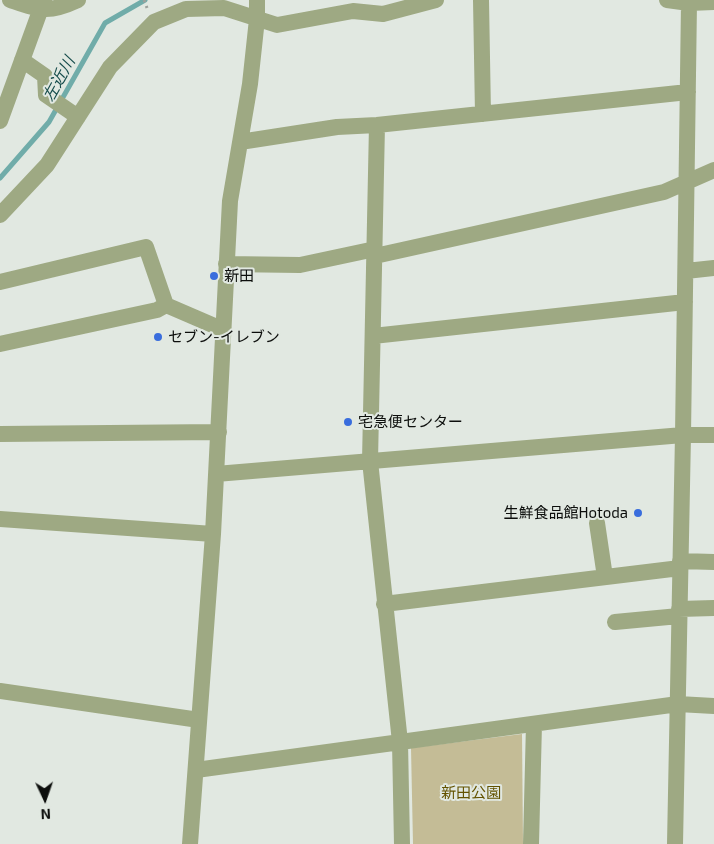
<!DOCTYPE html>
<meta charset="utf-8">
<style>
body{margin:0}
#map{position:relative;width:714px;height:844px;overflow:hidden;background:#e1e8e1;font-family:"Exo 2",sans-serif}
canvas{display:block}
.north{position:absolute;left:20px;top:774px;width:50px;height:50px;-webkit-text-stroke:4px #e1e8e1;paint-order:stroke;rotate:177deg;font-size:14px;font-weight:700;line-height:20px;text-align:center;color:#0c0e0c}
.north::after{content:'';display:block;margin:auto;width:18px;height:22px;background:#0c0e0c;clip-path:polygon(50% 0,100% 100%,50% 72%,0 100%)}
</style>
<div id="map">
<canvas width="714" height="844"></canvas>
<div class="north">N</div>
</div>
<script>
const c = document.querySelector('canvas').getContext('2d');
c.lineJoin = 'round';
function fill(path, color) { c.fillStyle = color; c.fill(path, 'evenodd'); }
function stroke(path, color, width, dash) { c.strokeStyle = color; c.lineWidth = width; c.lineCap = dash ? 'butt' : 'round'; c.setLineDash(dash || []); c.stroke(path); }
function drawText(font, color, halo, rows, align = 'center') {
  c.font = font + ' "Exo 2","Noto Sans JP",sans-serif'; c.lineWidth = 4; c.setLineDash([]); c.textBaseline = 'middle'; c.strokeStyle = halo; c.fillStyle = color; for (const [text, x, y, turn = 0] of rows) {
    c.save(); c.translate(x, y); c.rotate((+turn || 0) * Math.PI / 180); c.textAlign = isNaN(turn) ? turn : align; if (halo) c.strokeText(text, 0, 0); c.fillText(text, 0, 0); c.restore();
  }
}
fill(new Path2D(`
 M 522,734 L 523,844 L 413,844 L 411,748 Z`), '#c4bc96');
stroke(new Path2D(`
 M 0,178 L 49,122 L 105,23 L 145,0`), '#70aca9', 5);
stroke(new Path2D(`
 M 144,0 L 147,8`), '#9ca19c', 3, [2.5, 4]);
stroke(new Path2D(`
 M 10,0 C 40,10 48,14 78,0
 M 481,0 L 483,114
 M 667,0 L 689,3 L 714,2
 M 22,60 L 45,76 L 46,95 L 78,117
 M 0,121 L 44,0
 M 377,125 L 370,461 L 400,742 L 402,844
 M 240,142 L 337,127 L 377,125 L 688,92
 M 0,215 L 47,165 L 110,67 L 154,22 L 186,9 L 224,8 L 277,25 L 353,11 L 383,14 L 436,0
 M 375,256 L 664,192 L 714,170
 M 226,264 L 300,265 L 375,249
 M 686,271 L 714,268
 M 0,282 L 146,247 L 166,305 L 224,330
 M 373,336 L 685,302
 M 0,344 L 157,310 L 166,305
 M 0,434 L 219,432
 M 216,474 L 683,435 L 714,435
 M 0,519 L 213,534
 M 597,523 L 605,577
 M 680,561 L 714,562
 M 384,604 L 680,568
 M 679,609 L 714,608
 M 615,622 L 679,616
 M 0,691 L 199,720
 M 196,770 L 678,704 L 714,706
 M 190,844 L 213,534 L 230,201 L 250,84 L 257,19 L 257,0
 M 531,844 L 534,724
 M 675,844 L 683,435 L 689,3`), '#9ea983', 16);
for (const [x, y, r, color] of [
 [214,276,5,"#396ddd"],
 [158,337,5,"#396ddd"],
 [348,422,5,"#396ddd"],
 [638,513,5,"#396ddd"]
]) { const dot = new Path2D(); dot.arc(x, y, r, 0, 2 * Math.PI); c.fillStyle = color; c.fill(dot); stroke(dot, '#e1e8e1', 2); }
drawText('15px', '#0c0e0c', '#e1e8e1', [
 ["新田",224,276],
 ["セブン-イレブン",168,337],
 ["宅急便センター",358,422],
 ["生鮮食品館Hotoda",628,513,"right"]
], 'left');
drawText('15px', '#635300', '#e1e8e1', [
 ["新田公園",471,793]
]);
drawText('italic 16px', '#174d4c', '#e1e8e1', [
 ["左近川",59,79,-61]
]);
</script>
